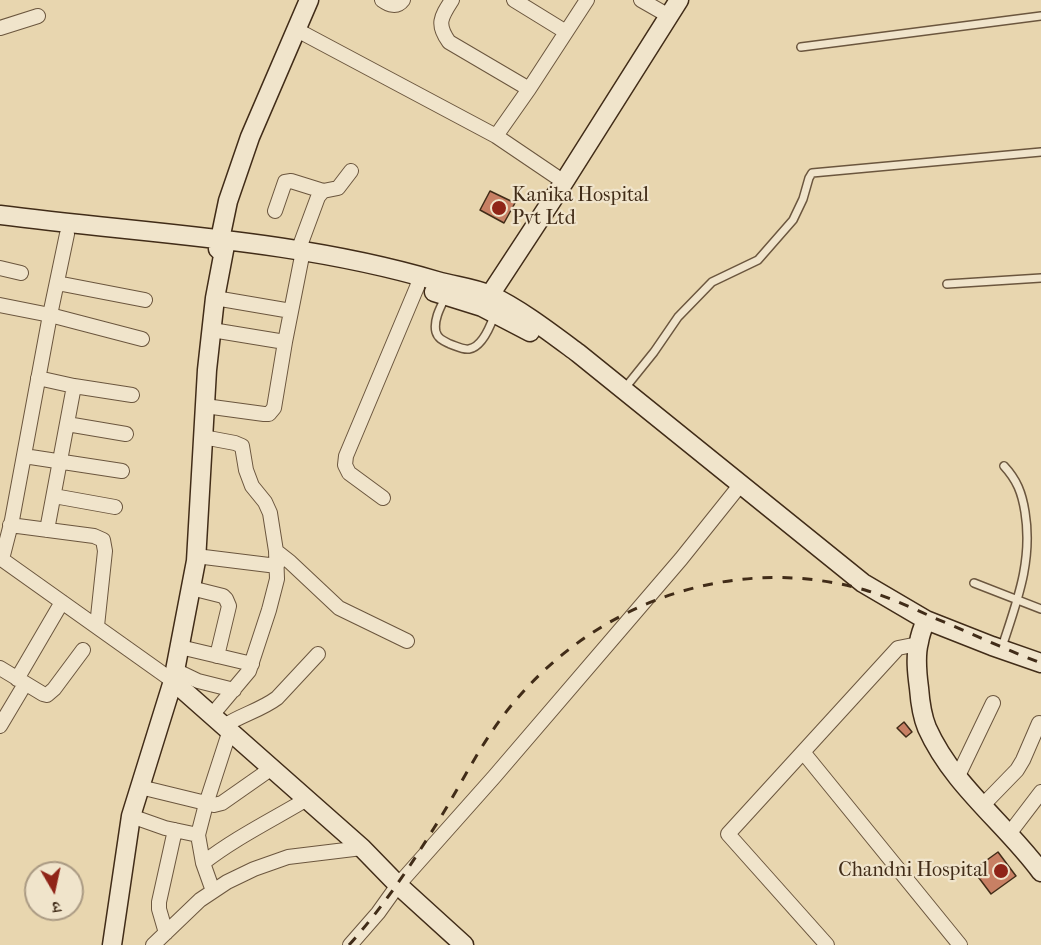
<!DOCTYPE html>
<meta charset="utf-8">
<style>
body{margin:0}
#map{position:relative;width:1041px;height:945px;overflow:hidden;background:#e8d6af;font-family:"IM FELL French Canon","Noto Serif Devanagari",serif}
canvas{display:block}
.north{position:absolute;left:24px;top:861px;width:60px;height:60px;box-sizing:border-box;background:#f0e4cb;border:2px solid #aa9a83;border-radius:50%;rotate:171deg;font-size:16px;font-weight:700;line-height:24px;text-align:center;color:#412c18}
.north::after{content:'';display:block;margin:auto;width:21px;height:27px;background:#8f2418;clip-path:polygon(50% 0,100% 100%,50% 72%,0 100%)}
</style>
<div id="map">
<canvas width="1041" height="945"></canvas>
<div class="north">उ</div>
</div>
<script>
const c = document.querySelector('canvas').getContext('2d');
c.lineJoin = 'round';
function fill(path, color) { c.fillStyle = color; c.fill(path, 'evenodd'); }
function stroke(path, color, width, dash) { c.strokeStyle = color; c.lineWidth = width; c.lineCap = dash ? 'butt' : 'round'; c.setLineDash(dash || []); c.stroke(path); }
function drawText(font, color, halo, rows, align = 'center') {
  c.font = font + ' "IM FELL French Canon",serif'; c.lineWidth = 4.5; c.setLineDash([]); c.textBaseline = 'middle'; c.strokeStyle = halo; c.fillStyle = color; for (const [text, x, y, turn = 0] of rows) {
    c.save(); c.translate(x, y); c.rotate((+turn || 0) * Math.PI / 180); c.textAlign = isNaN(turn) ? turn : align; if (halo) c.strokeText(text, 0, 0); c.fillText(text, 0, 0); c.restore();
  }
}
const building = new Path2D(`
 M 490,191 L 515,203 L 504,223 L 480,210 Z
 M 904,722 L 912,732 L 906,737 L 897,728 Z
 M 998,852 L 1016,876 L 991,894 L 973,870 Z`);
fill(building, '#c88064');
stroke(building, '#412c18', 1.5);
const lane = new Path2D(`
 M 801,47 L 1041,16
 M 947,284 L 1041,278
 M 446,296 C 441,306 433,320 436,332 C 438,339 444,341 450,344 C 456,346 463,350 469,349 C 482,347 490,327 494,316
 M 625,388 L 654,352 L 678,317 L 712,282 L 758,260 L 793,220 L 803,199 L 809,178 L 812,173 L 1041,152
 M 974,583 L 1041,609
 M 1002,647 C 1017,601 1033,561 1025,512 C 1022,493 1017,480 1004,466`);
const street = new Path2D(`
 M 382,0 C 389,5 397,8 403,0
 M 452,0 C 441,17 436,24 449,42 L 529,89
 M 514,0 L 566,32
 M 641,0 L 669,16
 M 0,28 L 38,16
 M 297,30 L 496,136 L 564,182
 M 496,136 L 529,89 L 587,0
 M 275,211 L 285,182 L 291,181 L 323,191
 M 298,251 L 318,197 L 323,191 L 338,188 L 351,171
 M 0,268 L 21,273
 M 57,283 L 145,300
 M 215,298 L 291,311
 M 0,305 L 50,315 L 142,339
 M 212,330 L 285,342
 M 38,378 L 74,386 L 132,395
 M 205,406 L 264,414 L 269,414 L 274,408 L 285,342 L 301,261
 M 67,424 L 126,434
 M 203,437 L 235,443 L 242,446 L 246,470 L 252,486 L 265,502 L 270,513 L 276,551 L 277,579 L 269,610 L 249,671 L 212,715
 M 24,456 L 122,471
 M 54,496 L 115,507
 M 383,498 L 349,473 L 345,465 L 346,456 L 417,287 L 420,275
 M 10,525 L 94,536 L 103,540 L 105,551 L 97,626
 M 47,530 L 74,386
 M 276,551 L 290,562 L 339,608 L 407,641
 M 196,556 L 277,566
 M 0,558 L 173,681
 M 2,559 L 12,520 L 50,315 L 67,234
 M 191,588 L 223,596 L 226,599 L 229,606 L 217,656
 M 180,647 L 252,664
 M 0,668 L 43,694 L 47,695 L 54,689 L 83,650
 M 175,670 L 198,681 L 234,690
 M 17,679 L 62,602
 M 0,726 L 25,684
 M 224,726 C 241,715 261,710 277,698 L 318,654
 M 803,752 L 960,945
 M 957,778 L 993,703
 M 140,787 L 214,805 L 222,803 L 272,768
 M 982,806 L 1017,770 L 1023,760 L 1039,723
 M 131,816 L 165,828 L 198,835
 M 1009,834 L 1041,792
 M 203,863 C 235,838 272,820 307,799
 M 213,891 L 203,863 L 198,835 L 206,804 L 230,730
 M 166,933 L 159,909 L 159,902 L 175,830
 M 153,945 L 200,900 L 227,882 L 254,869 L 288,857 L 362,848
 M 350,945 L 378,913 L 398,885 L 494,777 L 681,559 L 741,484
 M 827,945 L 728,834 L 898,648 L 918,644`);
const secondary = new Path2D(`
 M 0,215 C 146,234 295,239 437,281 C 454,286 474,288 490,295 C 520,309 551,333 578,353 L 863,583 L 926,620 L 992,646 L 1041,663
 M 218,249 L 228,201 L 250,137 L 309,0
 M 434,292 L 482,307 L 530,332
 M 484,304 L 564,182 L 679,0
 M 926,620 C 923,627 920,635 919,642 C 915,656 917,673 919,688 C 920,701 922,716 927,728 C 953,786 1005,823 1041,872
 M 173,681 L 362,848 L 398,885 L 464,945
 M 112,945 L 131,816 L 173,681 L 196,561 L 207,370 L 215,298 L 226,240`);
stroke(lane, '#6b563e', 10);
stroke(street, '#6b563e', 16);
stroke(secondary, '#412c18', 21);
stroke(lane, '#f0e4cb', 7);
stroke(street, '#f0e4cb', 14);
stroke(secondary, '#f0e4cb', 18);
stroke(new Path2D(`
 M 349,945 C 382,908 408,870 434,828 C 457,792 475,754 500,720 C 584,606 728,551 865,590 C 888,597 911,607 932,617 C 969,632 1004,649 1041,663`), '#412c18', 3, [10, 10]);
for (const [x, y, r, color] of [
 [499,208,8,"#8f2418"],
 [1001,871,8,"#8f2418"]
]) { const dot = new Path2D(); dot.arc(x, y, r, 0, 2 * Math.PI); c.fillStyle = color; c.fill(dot); stroke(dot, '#f0e4cb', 2); }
drawText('20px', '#412c18', '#f0e4cb', [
 ["Kanika Hospital",512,196],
 ["Pvt Ltd",512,219],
 ["Chandni Hospital",988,871,"right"]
], 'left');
</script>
